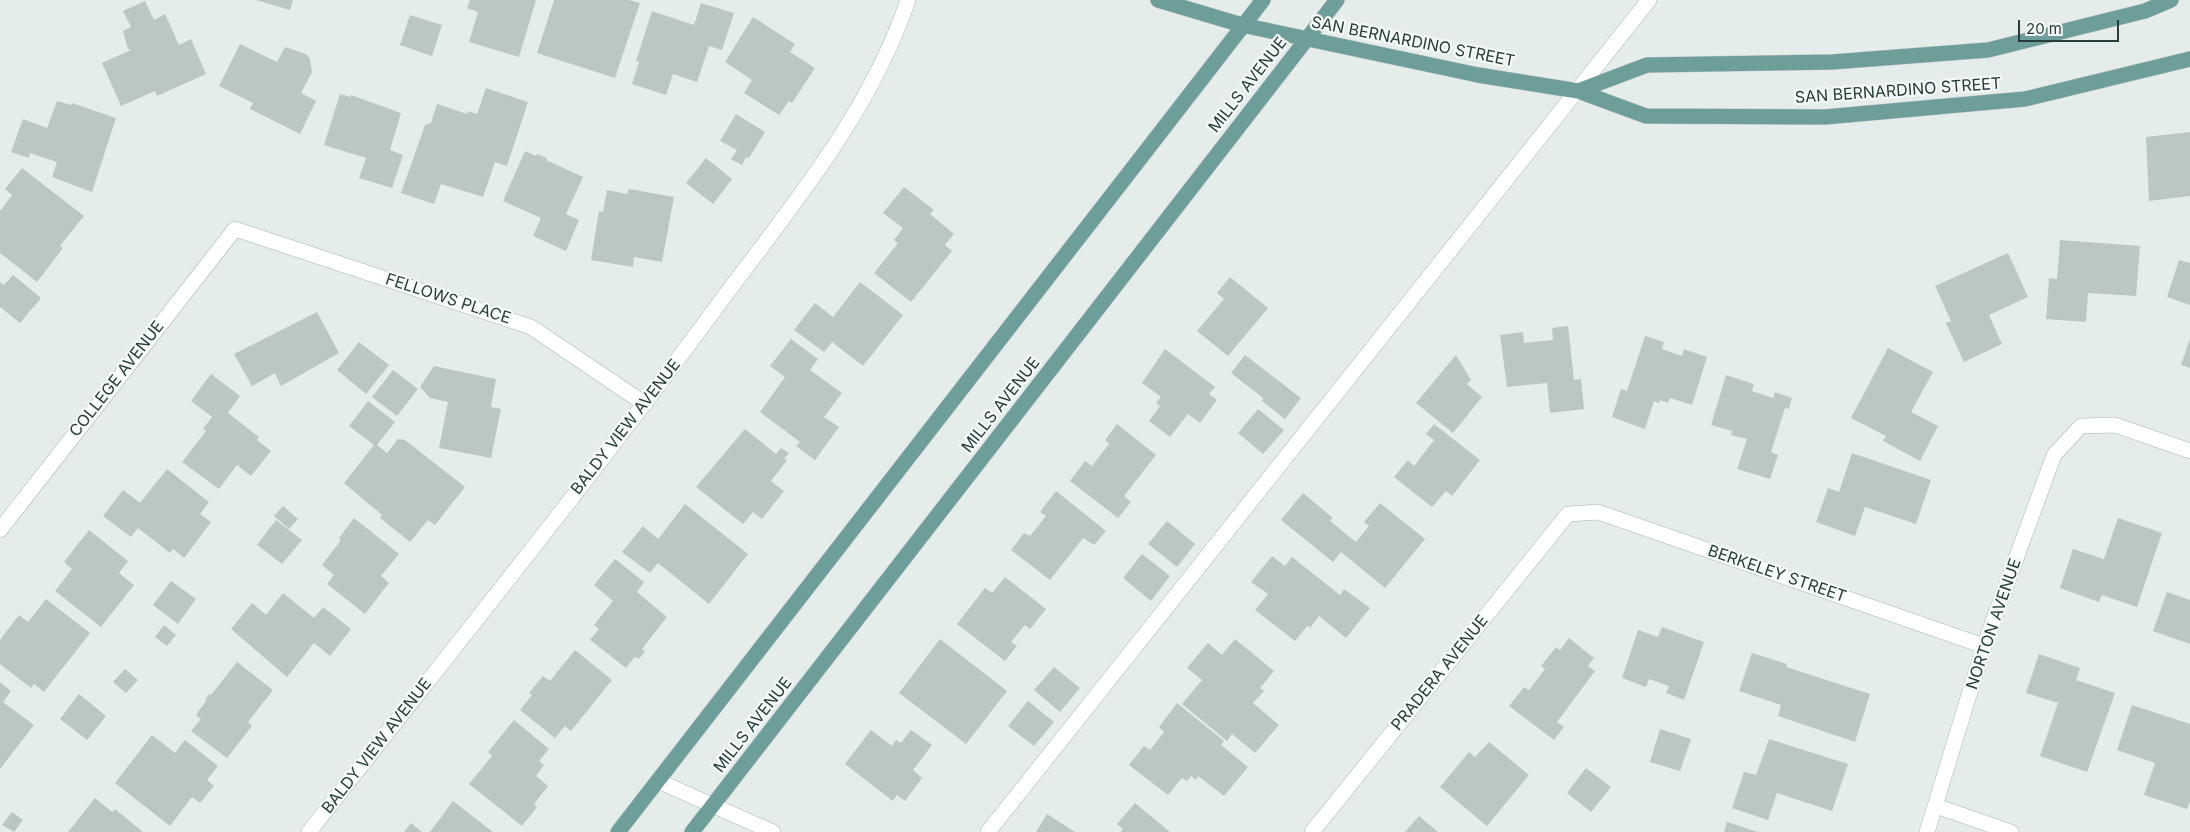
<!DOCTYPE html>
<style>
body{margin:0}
#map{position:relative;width:2190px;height:832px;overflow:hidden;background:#e5edeb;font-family:Inter,sans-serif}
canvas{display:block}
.scale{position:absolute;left:2018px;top:20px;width:101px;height:22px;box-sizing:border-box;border:2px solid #263d3b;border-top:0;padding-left:6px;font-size:15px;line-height:18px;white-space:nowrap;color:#263d3b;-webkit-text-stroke:4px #f5faf8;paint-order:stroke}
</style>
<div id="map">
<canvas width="2190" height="832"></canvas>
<div class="scale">20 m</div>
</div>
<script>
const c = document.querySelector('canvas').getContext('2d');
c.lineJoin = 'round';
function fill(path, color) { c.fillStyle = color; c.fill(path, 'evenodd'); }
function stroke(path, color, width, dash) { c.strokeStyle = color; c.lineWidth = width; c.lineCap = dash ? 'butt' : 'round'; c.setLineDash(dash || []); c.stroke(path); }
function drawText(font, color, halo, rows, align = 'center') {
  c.font = font + ' Inter,sans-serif'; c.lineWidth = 4.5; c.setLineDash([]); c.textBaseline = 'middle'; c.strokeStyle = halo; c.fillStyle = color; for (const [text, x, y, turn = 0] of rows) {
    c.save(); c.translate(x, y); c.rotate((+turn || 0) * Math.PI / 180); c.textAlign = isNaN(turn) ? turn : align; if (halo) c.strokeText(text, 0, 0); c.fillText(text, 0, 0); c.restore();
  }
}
fill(new Path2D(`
 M 256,0 L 293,0 L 290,10 Z
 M 470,0 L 536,0 L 519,57 L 469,42 L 478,12 L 467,8 Z
 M 554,0 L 629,0 L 640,3 L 615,78 L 537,53 Z
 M 145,1 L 154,20 L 165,14 L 179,45 L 191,39 L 206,74 L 157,96 L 155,91 L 121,106 L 102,63 L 131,50 L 128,49 L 123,31 L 131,27 L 123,11 Z
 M 701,3 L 734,13 L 722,50 L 709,46 L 697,82 L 673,74 L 666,95 L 632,84 L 639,62 L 636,61 L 652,11 L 694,25 Z
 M 410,15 L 442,25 L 432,56 L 400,45 Z
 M 753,17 L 795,44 L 790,52 L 815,68 L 792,103 L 789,101 L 779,115 L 744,93 L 752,80 L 725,62 Z
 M 240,44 L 277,62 L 285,47 L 306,54 L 310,59 L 312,72 L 301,93 L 316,101 L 300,134 L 250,109 L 253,103 L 219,86 Z
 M 486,88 L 528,102 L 507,166 L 495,162 L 483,197 L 441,184 L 434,204 L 401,193 L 425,125 L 431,123 L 437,104 L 467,114 L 468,111 L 477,114 Z
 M 340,94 L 351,97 L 351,95 L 401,113 L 390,150 L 403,155 L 392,188 L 359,178 L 366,158 L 324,145 Z
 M 57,101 L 71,105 L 72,103 L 116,118 L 92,192 L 52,177 L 57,162 L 30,153 L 29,158 L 11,152 L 23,119 L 47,128 Z
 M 736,114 L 765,132 L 749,158 L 746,157 L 742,165 L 731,159 L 737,150 L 720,141 Z
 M 2190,132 L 2190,196 L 2149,201 L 2146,137 Z
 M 525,151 L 536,156 L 537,154 L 547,158 L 546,160 L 583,177 L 566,214 L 579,220 L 566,251 L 533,236 L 541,218 L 503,201 Z
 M 706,158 L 732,179 L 713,204 L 686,183 Z
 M 22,168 L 84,216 L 60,246 L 63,248 L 37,282 L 0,253 L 0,211 L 12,195 L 5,189 Z
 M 904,187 L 934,210 L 930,214 L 954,234 L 945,245 L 952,251 L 911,302 L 874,273 L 898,243 L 894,240 L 903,228 L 883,213 Z
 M 629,189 L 674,197 L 662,262 L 634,257 L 633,267 L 591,260 L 599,211 L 603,212 L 607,190 L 627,194 Z
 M 2060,240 L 2140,246 L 2136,296 L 2088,293 L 2086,322 L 2046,319 L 2049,278 L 2057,279 Z
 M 2008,253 L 2028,297 L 1989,315 L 2002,344 L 1964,362 L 1946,323 L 1951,321 L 1935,286 Z
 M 2179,260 L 2190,263 L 2190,305 L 2167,297 Z
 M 13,275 L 41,298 L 20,323 L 0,307 L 0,282 L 4,285 Z
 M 1230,277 L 1268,308 L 1228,356 L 1197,331 L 1224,299 L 1217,293 Z
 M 860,282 L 903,315 L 863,366 L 832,342 L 824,352 L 794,330 L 815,303 L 833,317 Z
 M 317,312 L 339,353 L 281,386 L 275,373 L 252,386 L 234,354 Z
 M 1568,326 L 1574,380 L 1581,379 L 1584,409 L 1550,413 L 1547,383 L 1507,387 L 1500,335 L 1523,332 L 1524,343 L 1553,340 L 1552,328 Z
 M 1645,336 L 1664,342 L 1662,349 L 1682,356 L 1684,349 L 1707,357 L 1692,405 L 1670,398 L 1668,403 L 1660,400 L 1659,403 L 1654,401 L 1645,429 L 1612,417 L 1621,389 L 1627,391 Z
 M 791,339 L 818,359 L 810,370 L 842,393 L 824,417 L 839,427 L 815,460 L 796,446 L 800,442 L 760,412 L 785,377 L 770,366 Z
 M 2190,339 L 2190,368 L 2181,365 Z
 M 359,342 L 389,365 L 366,394 L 337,370 Z
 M 1888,348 L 1933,372 L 1911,412 L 1938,426 L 1920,461 L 1883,441 L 1886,436 L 1851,418 Z
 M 1165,349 L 1215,387 L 1209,394 L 1217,400 L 1200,423 L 1188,414 L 1170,437 L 1149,421 L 1160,406 L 1156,403 L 1161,397 L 1142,383 Z
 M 1245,355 L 1301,398 L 1285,419 L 1262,401 L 1263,398 L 1231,373 Z
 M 1456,355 L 1471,380 L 1467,384 L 1482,397 L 1453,433 L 1416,403 Z
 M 434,366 L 496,379 L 491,407 L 501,409 L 491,458 L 439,448 L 448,402 L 430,398 L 420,387 Z
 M 393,370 L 418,389 L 397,416 L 372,397 Z
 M 211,374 L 240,396 L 228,413 L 259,437 L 257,440 L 271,451 L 251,476 L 237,465 L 219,489 L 182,462 L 206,431 L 203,429 L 212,417 L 191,401 Z
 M 1726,375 L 1754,384 L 1752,391 L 1773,398 L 1775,392 L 1792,398 L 1789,409 L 1785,408 L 1771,452 L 1778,455 L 1770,479 L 1737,469 L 1747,439 L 1731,435 L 1732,431 L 1711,425 Z
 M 368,401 L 395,422 L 377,445 L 387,453 L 398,439 L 405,440 L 465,487 L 435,525 L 428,520 L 410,542 L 380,518 L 382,515 L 344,483 L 374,445 L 349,426 Z
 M 1258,409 L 1284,430 L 1263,454 L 1238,433 Z
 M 1117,424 L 1156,455 L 1124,496 L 1131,502 L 1118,518 L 1070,481 L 1085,461 L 1092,466 L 1109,444 L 1105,440 Z
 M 1434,424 L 1480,460 L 1452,496 L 1446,491 L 1432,507 L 1394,477 L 1408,460 L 1414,466 L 1434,440 L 1426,434 Z
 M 745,429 L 776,454 L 781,448 L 789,453 L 784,459 L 787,460 L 771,481 L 784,491 L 762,519 L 753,512 L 743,524 L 696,487 Z
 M 1852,453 L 1931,480 L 1916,524 L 1865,507 L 1855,536 L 1816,522 L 1828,488 L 1839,492 Z
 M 167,469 L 209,502 L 200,514 L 211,522 L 184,558 L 173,549 L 170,553 L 138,528 L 131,537 L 103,516 L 123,490 L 140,503 Z
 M 1056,491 L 1106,531 L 1094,545 L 1083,538 L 1050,580 L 1011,550 L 1024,533 L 1030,536 L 1046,516 L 1040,512 Z
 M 1303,493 L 1333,518 L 1330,521 L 1356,542 L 1369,526 L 1364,522 L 1380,503 L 1425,539 L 1385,588 L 1341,552 L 1333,562 L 1281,520 Z
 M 685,504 L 748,554 L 709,604 L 658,563 L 650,573 L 622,552 L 643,526 L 658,539 Z
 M 283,506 L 298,519 L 289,529 L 274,516 Z
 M 354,518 L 399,554 L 381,576 L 389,583 L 365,614 L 327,584 L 334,575 L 322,565 L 341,540 L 339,538 Z
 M 2118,518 L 2162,533 L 2137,607 L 2102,595 L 2099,602 L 2060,588 L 2073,549 L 2104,559 Z
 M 276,520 L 302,540 L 282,564 L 257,545 Z
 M 1167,521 L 1195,544 L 1177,567 L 1148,544 Z
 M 89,530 L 128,561 L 119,573 L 134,585 L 101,627 L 55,591 L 72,569 L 64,562 Z
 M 1142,554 L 1170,576 L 1151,601 L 1123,578 Z
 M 1272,556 L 1285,566 L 1292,557 L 1340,595 L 1344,589 L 1370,608 L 1346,638 L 1319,616 L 1310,628 L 1308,625 L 1295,641 L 1255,610 L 1268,594 L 1251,582 Z
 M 615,559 L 644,582 L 637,592 L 667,617 L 642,649 L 645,651 L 639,659 L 635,657 L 626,668 L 590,640 L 599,629 L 594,625 L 613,601 L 594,585 Z
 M 1005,577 L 1046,609 L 1030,629 L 1025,625 L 1011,642 L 1017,646 L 1005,661 L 957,624 L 985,588 L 992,593 Z
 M 171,581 L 196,599 L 178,624 L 153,605 Z
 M 2167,592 L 2190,600 L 2190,644 L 2153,631 Z
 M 283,593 L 314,618 L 323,607 L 351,629 L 330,656 L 314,643 L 287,677 L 231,629 L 252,603 L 266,615 Z
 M 46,599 L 90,633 L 44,692 L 34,684 L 31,688 L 0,664 L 0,640 L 19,615 L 28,622 Z
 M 164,625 L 176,635 L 167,646 L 155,637 Z
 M 1662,627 L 1704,642 L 1684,700 L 1666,693 L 1669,686 L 1649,679 L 1646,687 L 1622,678 L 1638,630 L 1658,637 Z
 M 1569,638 L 1594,658 L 1588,666 L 1595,671 L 1557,722 L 1564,727 L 1554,740 L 1509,706 L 1524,687 L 1529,690 L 1545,669 L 1541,666 L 1556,647 L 1560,650 Z
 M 940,639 L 1007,691 L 966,744 L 899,693 Z
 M 1235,639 L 1274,671 L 1260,688 L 1264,691 L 1253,703 L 1279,725 L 1255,753 L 1232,734 L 1227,741 L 1182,704 L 1202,680 L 1187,668 L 1208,643 L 1222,655 Z
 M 575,650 L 612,680 L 571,731 L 565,726 L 555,738 L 520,710 L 532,695 L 529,693 L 543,676 L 550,681 Z
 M 1752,653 L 1787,664 L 1786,667 L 1870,694 L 1855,742 L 1778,716 L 1781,705 L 1739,691 Z
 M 2039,654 L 2080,668 L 2076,680 L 2115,693 L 2087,772 L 2040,756 L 2058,703 L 2026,693 Z
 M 237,662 L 273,690 L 248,722 L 252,726 L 227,758 L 191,731 L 201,719 L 196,715 L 206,701 L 205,700 L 209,694 L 211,695 Z
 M 1054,667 L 1080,688 L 1060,712 L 1034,690 Z
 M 125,669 L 138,680 L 126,693 L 113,682 Z
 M 0,682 L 11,691 L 3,702 L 34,725 L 0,769 Z
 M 79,694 L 106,716 L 87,740 L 60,719 Z
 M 1028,701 L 1054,722 L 1034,746 L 1008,726 Z
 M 1177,703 L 1224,741 L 1221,745 L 1248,767 L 1224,796 L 1198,776 L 1196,780 L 1191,776 L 1187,781 L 1182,778 L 1168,795 L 1129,765 L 1144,746 L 1150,750 L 1164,732 L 1159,727 Z
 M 2132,705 L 2190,724 L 2190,801 L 2187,809 L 2144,795 L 2155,763 L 2117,750 Z
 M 514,720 L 549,749 L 539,761 L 544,765 L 536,776 L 548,786 L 534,804 L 537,807 L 522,826 L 469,784 L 492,756 L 488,752 Z
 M 1660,729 L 1691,739 L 1680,771 L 1650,762 Z
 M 871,730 L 892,746 L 896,740 L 901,743 L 911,730 L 932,745 L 913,770 L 922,778 L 905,801 L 897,795 L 893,801 L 845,764 Z
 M 152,735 L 175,753 L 185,740 L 218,766 L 207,780 L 214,786 L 200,803 L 192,797 L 170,826 L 115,783 Z
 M 1769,739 L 1848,764 L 1832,811 L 1777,793 L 1768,820 L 1732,808 L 1744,772 L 1756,775 Z
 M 1489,742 L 1529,775 L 1487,826 L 1440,787 L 1469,752 L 1475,757 Z
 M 1586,768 L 1611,787 L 1591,812 L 1567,793 Z
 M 95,798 L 112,812 L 115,809 L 143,832 L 68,832 Z
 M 453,801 L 493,832 L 430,832 Z
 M 1135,803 L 1170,832 L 1121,832 L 1123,829 L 1117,824 Z
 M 12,812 L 23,820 L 14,832 L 2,825 Z
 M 1047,814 L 1075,832 L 1036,832 Z
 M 1419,816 L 1438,832 L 1405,832 Z
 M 1727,822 L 1758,832 L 1724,832 Z
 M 411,823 L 422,832 L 404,832 Z`), '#bbc7c4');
const minor = new Path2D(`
 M 0,530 L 235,229 L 531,327 L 645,404
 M 658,781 L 773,832
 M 1936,806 L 2011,832
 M 309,832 C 447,656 588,482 721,301 C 791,207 870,113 908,0
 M 988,832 L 1649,0
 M 1312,832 L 1568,514 L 1598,512 L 1984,646
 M 1927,832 L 1984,646 L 2054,455 L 2081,426 L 2115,425 L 2190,451`);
const major = new Path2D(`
 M 1158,0 L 1242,25 L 1478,75 L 1578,91 L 1646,116 L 1825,117 L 2025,99 L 2190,59
 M 1578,91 L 1647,65 L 1832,62 L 1988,50 L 2145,11 L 2171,0
 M 618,832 L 1263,0
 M 692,832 L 1337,0`);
stroke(minor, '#a8b5b3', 16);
stroke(major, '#c2c9c8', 16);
stroke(minor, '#fff', 15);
stroke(major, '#6e9e9a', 15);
drawText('16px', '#263d3b', '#f5faf8', [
 ["SAN BERNARDINO STREET",1413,42,11],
 ["MILLS AVENUE",1248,85,-52],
 ["SAN BERNARDINO STREET",1898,91,-4],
 ["FELLOWS PLACE",448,299,18],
 ["COLLEGE AVENUE",117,379,-52],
 ["MILLS AVENUE",1001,405,-52],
 ["BALDY VIEW AVENUE",626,427,-52],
 ["BERKELEY STREET",1777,574,19],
 ["NORTON AVENUE",1994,624,-71],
 ["PRADERA AVENUE",1440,673,-51],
 ["MILLS AVENUE",753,725,-52],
 ["BALDY VIEW AVENUE",377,746,-52]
]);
</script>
